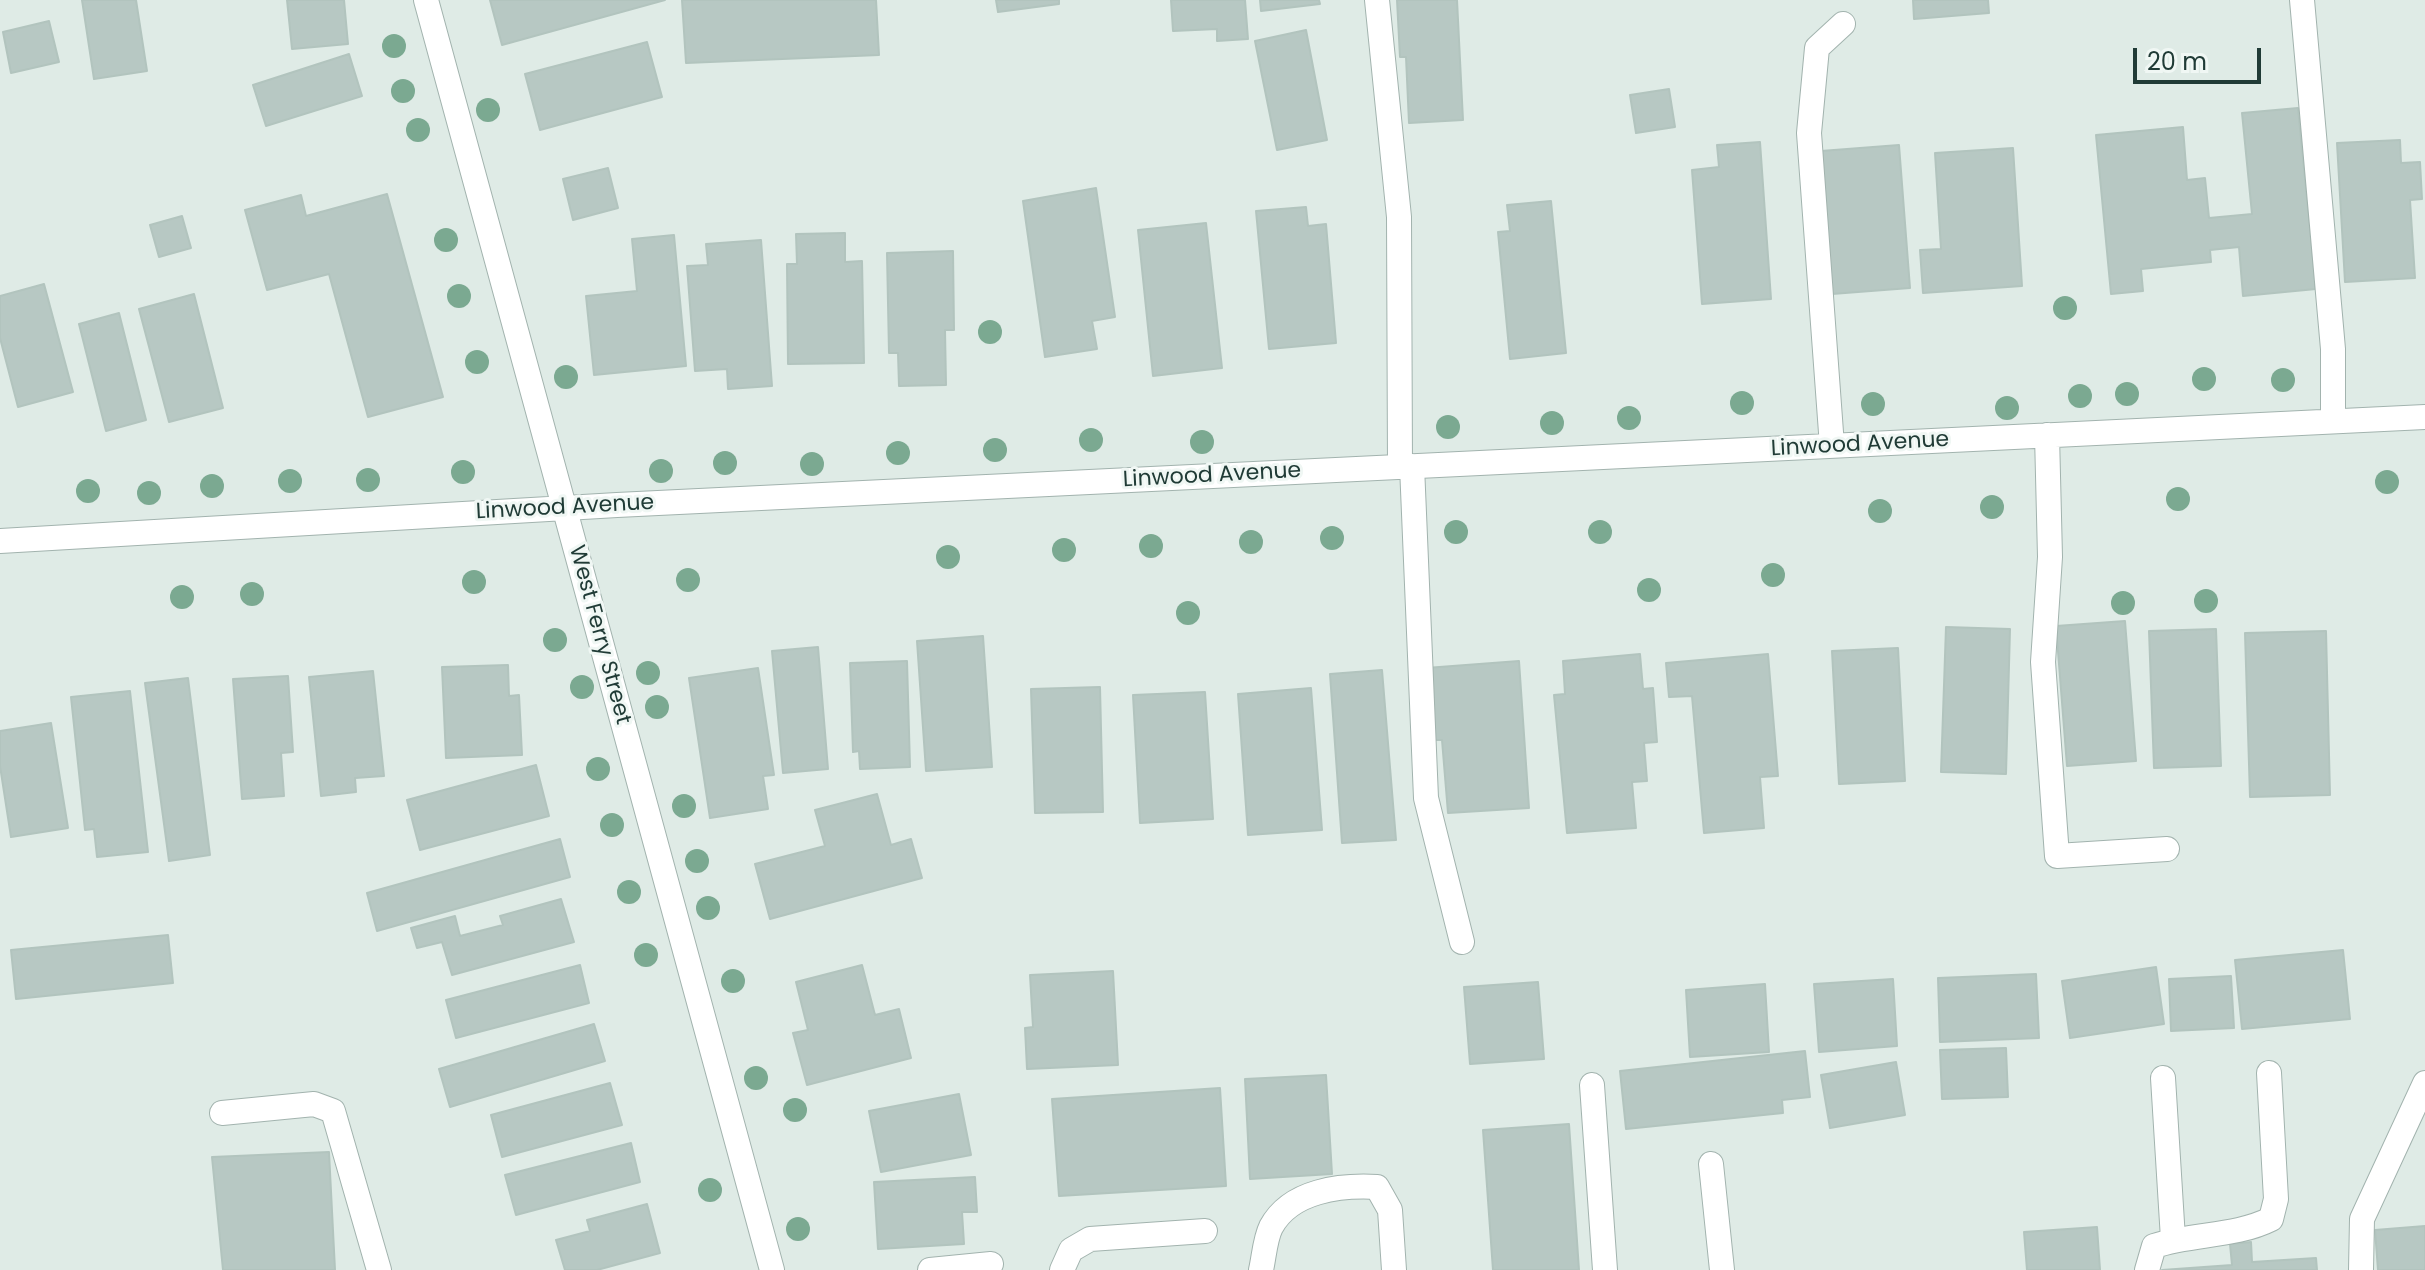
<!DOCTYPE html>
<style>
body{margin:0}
#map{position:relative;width:2425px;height:1270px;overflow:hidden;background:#dfebe6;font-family:Poppins,sans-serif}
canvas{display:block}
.scale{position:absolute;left:2133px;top:48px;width:128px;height:36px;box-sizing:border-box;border:4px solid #203b36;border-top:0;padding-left:10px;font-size:24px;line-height:28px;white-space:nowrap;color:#203b36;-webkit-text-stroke:6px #f0f7f4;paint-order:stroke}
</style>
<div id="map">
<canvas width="2425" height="1270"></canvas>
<div class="scale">20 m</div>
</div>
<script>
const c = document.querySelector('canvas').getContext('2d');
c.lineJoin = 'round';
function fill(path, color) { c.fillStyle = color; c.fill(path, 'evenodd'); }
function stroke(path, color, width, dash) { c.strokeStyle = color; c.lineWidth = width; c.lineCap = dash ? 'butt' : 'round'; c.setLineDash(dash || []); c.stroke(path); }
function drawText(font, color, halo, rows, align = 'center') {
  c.font = font + ' Poppins,sans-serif'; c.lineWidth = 6; c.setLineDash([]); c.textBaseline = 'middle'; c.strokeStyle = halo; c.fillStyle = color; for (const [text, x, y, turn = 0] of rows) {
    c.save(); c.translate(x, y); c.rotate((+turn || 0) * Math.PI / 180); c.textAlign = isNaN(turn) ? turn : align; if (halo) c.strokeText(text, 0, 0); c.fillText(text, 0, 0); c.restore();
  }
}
const building = new Path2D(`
 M 82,0 L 136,0 L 147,71 L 94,79 Z
 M 287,0 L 344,0 L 348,44 L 292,49 Z
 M 490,0 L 665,0 L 502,45 Z
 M 682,0 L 876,0 L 879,55 L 686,63 Z
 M 996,0 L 1059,0 L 1059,4 L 998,12 Z
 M 1171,0 L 1245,0 L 1248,39 L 1217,41 L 1217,29 L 1173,31 Z
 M 1260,0 L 1319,0 L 1320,4 L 1261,11 Z
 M 1397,0 L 1457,0 L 1463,120 L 1409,123 L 1406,57 L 1400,57 Z
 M 1913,0 L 1988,0 L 1989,13 L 1914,19 Z
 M 49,21 L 59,62 L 11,73 L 3,32 Z
 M 1306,30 L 1327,140 L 1277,150 L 1255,41 Z
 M 647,42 L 662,97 L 540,130 L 525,74 Z
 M 349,54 L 362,96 L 266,126 L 253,85 Z
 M 1669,89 L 1675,127 L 1636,133 L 1630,95 Z
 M 2298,108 L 2316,289 L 2243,296 L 2239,247 L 2210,250 L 2211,262 L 2141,269 L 2143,291 L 2111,294 L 2096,135 L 2183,127 L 2187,180 L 2205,178 L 2209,218 L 2252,214 L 2242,113 Z
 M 2400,140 L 2401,163 L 2420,162 L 2422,199 L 2410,200 L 2415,278 L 2345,282 L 2337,143 Z
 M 1760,142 L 1771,299 L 1702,304 L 1692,170 L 1719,167 L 1717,145 Z
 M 1899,145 L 1910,288 L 1832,294 L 1821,151 Z
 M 2013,148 L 2022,286 L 1923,293 L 1920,250 L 1941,249 L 1935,153 Z
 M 608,168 L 618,208 L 573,220 L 563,179 Z
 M 1096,188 L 1115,317 L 1092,321 L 1097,349 L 1045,357 L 1023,201 Z
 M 387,194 L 443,397 L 368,417 L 329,274 L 267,290 L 245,210 L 301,195 L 306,216 Z
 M 1551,201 L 1566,353 L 1510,359 L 1498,232 L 1510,231 L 1507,205 Z
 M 1306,207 L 1308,226 L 1326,224 L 1336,343 L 1269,349 L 1256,211 Z
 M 182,216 L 191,248 L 159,257 L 150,225 Z
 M 1206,223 L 1222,368 L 1153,376 L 1138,230 Z
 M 845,233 L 845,262 L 862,261 L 864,363 L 788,364 L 787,264 L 797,264 L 796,234 Z
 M 674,235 L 686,366 L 594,375 L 586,296 L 637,291 L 632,239 Z
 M 761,240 L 772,386 L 728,389 L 727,369 L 695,371 L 687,266 L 708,265 L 706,244 Z
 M 953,251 L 954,330 L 945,330 L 946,385 L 899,386 L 898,353 L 889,353 L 887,253 Z
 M 44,284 L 73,392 L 18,407 L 0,338 L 0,296 Z
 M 194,294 L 223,408 L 169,422 L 139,309 Z
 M 119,313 L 146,420 L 106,431 L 79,324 Z
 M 2125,621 L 2136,761 L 2067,766 L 2056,626 Z
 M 1946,627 L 2010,629 L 2006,774 L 1941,772 Z
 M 2216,629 L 2221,766 L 2154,768 L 2149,631 Z
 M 2326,631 L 2330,795 L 2250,797 L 2245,633 Z
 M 983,636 L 992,767 L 926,771 L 917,641 Z
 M 818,647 L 828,769 L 783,773 L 772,651 Z
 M 1898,648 L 1905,781 L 1839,784 L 1832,651 Z
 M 1640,654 L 1643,689 L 1653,688 L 1657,742 L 1644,743 L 1647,781 L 1632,782 L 1636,828 L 1567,833 L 1554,695 L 1565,694 L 1563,661 Z
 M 1768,654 L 1778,776 L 1760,777 L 1764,828 L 1704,833 L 1692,696 L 1669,697 L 1666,663 Z
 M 907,661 L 910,767 L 860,769 L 859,751 L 853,752 L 850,663 Z
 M 1519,661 L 1529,808 L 1448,813 L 1442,740 L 1431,740 L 1426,668 Z
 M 508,665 L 509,696 L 519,695 L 522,755 L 446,758 L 442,667 Z
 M 758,668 L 774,775 L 763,776 L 768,809 L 710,818 L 689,678 Z
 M 1382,670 L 1396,840 L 1342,843 L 1330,674 Z
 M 373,671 L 384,776 L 355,778 L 356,792 L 321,796 L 309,677 Z
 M 288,676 L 293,752 L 281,753 L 284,796 L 242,799 L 233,679 Z
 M 188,678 L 210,855 L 169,861 L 145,683 Z
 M 1100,687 L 1103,812 L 1035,813 L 1031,689 Z
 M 1311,688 L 1322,830 L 1248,835 L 1238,694 Z
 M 130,691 L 148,852 L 97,857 L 94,829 L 85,830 L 71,697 Z
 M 1205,692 L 1213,819 L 1140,823 L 1133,695 Z
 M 51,723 L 68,828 L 11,837 L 0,766 L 0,731 Z
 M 536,765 L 549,816 L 420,850 L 407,800 Z
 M 877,794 L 891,845 L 911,839 L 922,878 L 770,919 L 755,864 L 825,846 L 815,810 Z
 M 560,839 L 570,877 L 377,931 L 367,893 Z
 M 561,899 L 574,942 L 452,975 L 442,942 L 417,948 L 411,928 L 455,916 L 460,936 L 503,925 L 500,916 Z
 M 168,935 L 173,983 L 16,999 L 11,950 Z
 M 2343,950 L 2350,1019 L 2242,1029 L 2235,960 Z
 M 580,965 L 589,1003 L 456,1038 L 446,1000 Z
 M 862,965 L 875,1015 L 899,1009 L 911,1058 L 807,1085 L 793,1033 L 808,1030 L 796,982 Z
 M 2156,967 L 2164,1024 L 2070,1038 L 2062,981 Z
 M 1113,971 L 1118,1065 L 1027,1069 L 1025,1028 L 1033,1027 L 1030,975 Z
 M 2036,974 L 2039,1038 L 1940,1042 L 1938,978 Z
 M 2231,976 L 2234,1028 L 2171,1031 L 2169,979 Z
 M 1893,979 L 1897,1046 L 1819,1052 L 1814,984 Z
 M 1538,982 L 1544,1059 L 1470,1064 L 1464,987 Z
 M 1765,984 L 1769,1052 L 1690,1057 L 1686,990 Z
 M 594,1024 L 605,1061 L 450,1107 L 439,1069 Z
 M 2006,1048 L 2008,1097 L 1942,1099 L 1940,1050 Z
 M 1805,1051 L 1810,1097 L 1782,1100 L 1783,1113 L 1626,1129 L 1620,1071 Z
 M 1896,1062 L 1905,1115 L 1830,1128 L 1821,1075 Z
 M 1326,1075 L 1332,1174 L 1250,1179 L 1245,1079 Z
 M 610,1083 L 622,1125 L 502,1157 L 491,1115 Z
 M 1220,1088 L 1226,1186 L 1059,1196 L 1052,1099 Z
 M 959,1094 L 971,1155 L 881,1172 L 869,1111 Z
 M 1569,1124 L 1579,1270 L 1493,1270 L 1483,1130 Z
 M 631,1143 L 640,1182 L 516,1215 L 505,1175 Z
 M 329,1152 L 335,1270 L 223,1270 L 212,1157 Z
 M 975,1177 L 977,1212 L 962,1212 L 964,1244 L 878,1249 L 874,1182 Z
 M 647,1204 L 660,1253 L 597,1270 L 565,1270 L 556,1240 L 590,1231 L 587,1220 Z
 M 2425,1226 L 2425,1270 L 2378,1270 L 2375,1230 Z
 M 2097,1227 L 2100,1270 L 2027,1270 L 2024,1232 Z
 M 2251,1242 L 2252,1262 L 2316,1258 L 2317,1270 L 2162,1270 L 2232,1265 L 2230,1244 Z`);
fill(building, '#b7c8c3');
stroke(building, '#b2c4be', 2);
const minor = new Path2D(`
 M 426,0 L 772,1270
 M 1377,0 L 1399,217 L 1400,467
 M 2302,0 L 2333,349 L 2333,421
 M 2047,435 L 2050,557 L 2043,662 L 2057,856 L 2167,849
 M 1832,446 L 1809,133 L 1817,48 L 1843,24
 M 1412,466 L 1426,798 L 1462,942
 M 0,541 L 617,505 L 2425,417
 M 2163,1078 L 2173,1239
 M 1592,1085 L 1605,1270
 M 222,1113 L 314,1104 L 333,1111 L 379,1270
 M 1711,1164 L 1722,1270
 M 930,1270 L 991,1264
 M 1062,1270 L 1071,1250 L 1090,1239 L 1205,1231
 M 1261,1270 C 1264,1257 1265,1239 1271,1227 C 1291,1190 1341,1185 1377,1187 L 1390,1210 L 1394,1270
 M 2147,1270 L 2154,1246 C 2193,1233 2235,1237 2271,1219 L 2276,1199 L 2269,1073
 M 2361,1270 L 2362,1219 L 2425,1083`);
stroke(minor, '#a2b3ae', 26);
stroke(minor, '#fff', 24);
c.fillStyle = '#7ba991';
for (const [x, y] of [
 [394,46],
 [403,91],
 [488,110],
 [418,130],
 [446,240],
 [459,296],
 [2065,308],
 [990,332],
 [477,362],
 [566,377],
 [2204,379],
 [2283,380],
 [2127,394],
 [2080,396],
 [1742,403],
 [1873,404],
 [2007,408],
 [1629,418],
 [1552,423],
 [1448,427],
 [1091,440],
 [1202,442],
 [995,450],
 [898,453],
 [725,463],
 [812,464],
 [661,471],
 [463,472],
 [368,480],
 [290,481],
 [2387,482],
 [212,486],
 [88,491],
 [149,493],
 [2178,499],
 [1992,507],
 [1880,511],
 [1456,532],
 [1600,532],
 [1332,538],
 [1251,542],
 [1151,546],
 [1064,550],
 [948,557],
 [1773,575],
 [688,580],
 [474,582],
 [1649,590],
 [252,594],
 [182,597],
 [2206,601],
 [2123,603],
 [1188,613],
 [555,640],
 [648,673],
 [582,687],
 [657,707],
 [598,769],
 [684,806],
 [612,825],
 [697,861],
 [629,892],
 [708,908],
 [646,955],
 [733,981],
 [756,1078],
 [795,1110],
 [710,1190],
 [798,1229]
]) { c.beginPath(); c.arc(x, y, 12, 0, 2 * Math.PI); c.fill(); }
drawText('22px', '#203b36', '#f0f7f4', [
 ["Linwood Avenue",1860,445,-3],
 ["Linwood Avenue",1212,476,-3],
 ["Linwood Avenue",565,508,-3],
 ["West Ferry Street",599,635,75]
]);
</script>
